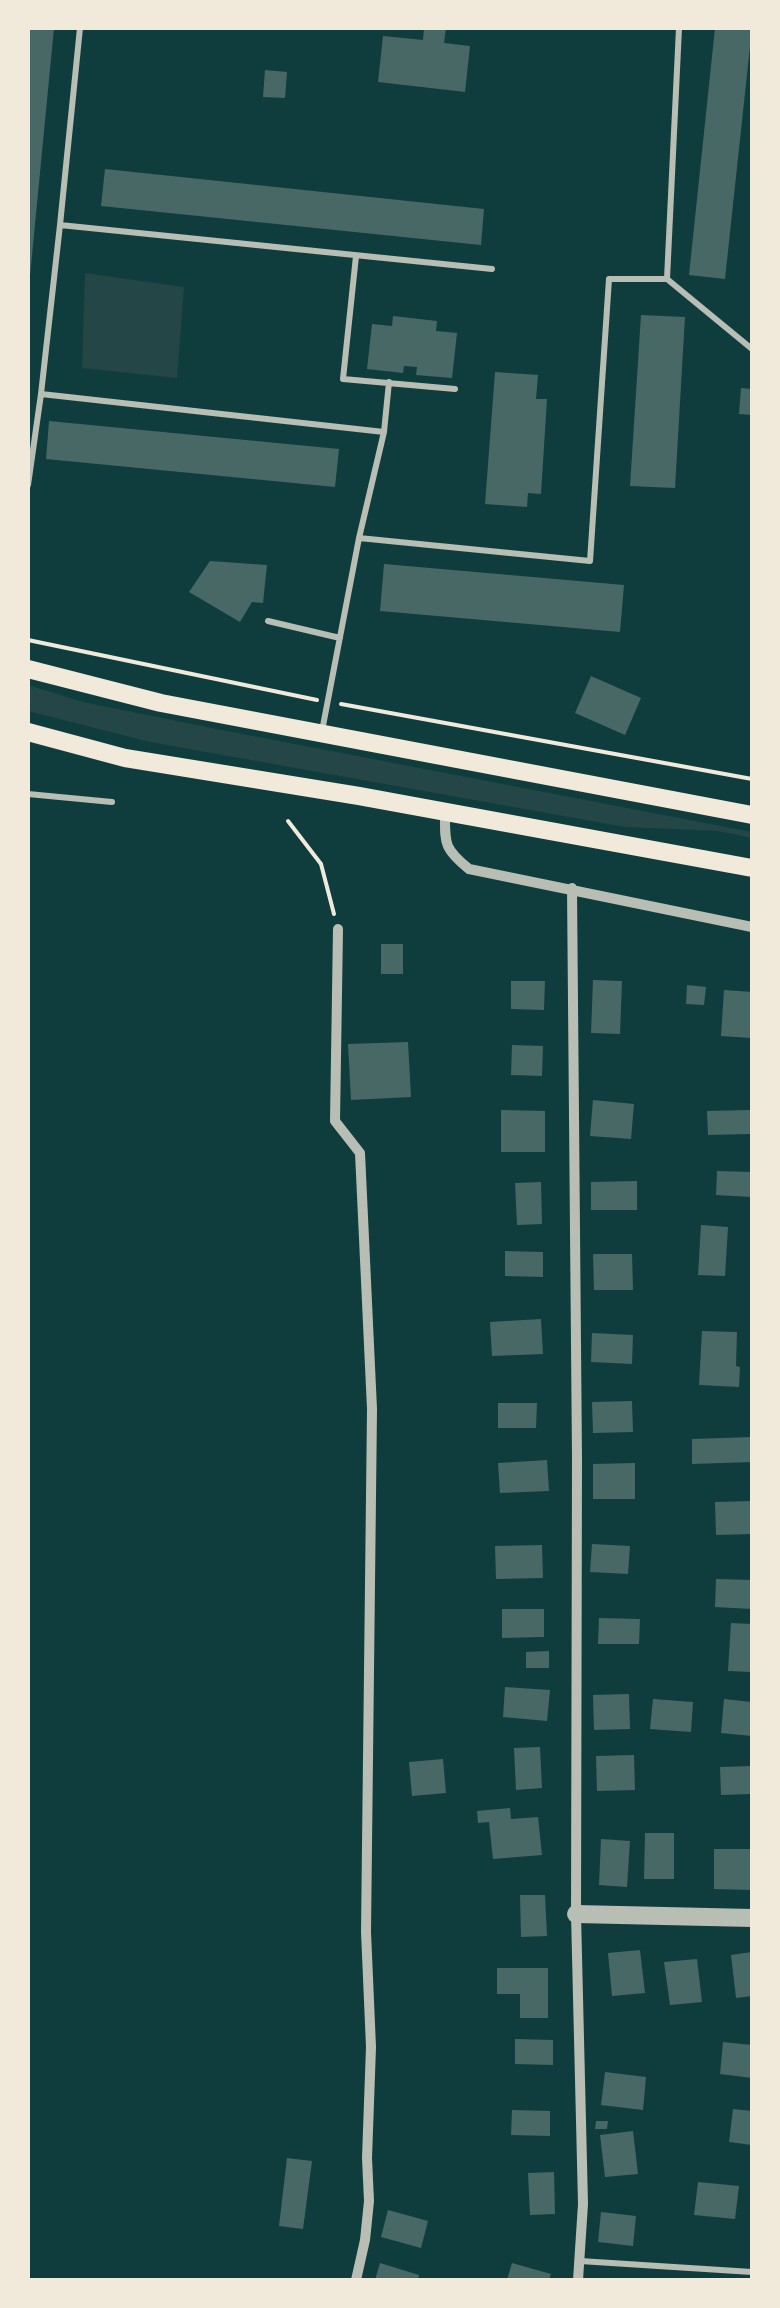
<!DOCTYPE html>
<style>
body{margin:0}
#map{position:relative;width:780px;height:2308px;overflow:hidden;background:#0f3d3e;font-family:Raleway,sans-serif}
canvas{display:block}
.frame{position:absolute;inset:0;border:30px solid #f1e9da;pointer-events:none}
</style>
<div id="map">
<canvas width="780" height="2308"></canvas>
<div class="frame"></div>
</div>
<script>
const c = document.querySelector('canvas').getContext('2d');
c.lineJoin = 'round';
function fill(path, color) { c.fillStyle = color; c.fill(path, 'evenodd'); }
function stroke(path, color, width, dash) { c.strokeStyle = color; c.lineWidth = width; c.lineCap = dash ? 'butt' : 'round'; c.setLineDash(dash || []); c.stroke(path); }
fill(new Path2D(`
 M 85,273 L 184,287 L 177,378 L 82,368 Z
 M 28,685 L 83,702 L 222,730 L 752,832 L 752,838 L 718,831 L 625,827 L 150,742 L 28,711 Z`), '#244646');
fill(new Path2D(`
 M 28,28 L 54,28 L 30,276 L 28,276 Z
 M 424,28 L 446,28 L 444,43 L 470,46 L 465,92 L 378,82 L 383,36 L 423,40 Z
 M 715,28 L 752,28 L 725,279 L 689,275 Z
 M 265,70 L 287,72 L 285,98 L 263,97 Z
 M 105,169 L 484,209 L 481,245 L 101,206 Z
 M 641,315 L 685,317 L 675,488 L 630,486 Z
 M 393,316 L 437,321 L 436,331 L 457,333 L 452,378 L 416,375 L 417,367 L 404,366 L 403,373 L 367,369 L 372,324 L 392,326 Z
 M 495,372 L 538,375 L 536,399 L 547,399 L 541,494 L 528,493 L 527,507 L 485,504 Z
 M 741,388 L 752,389 L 752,415 L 739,414 Z
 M 49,421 L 339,449 L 335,487 L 46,459 Z
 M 210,561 L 267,565 L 263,603 L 252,602 L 240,622 L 189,592 Z
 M 384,564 L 624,585 L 620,632 L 380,611 Z
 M 591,676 L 641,698 L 625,735 L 575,713 Z
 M 381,944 L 403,944 L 403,974 L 381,974 Z
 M 593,980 L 622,981 L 620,1034 L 591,1033 Z
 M 511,981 L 545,981 L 544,1010 L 511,1009 Z
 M 687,985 L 706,987 L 704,1005 L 686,1004 Z
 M 724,990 L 752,992 L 751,1038 L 721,1036 Z
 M 408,1042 L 411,1097 L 351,1100 L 348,1044 Z
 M 512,1045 L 543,1046 L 542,1076 L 511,1075 Z
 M 593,1100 L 634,1104 L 631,1139 L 590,1136 Z
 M 501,1110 L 545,1111 L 545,1152 L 501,1152 Z
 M 750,1110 L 750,1134 L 708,1135 L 707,1111 Z
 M 717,1171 L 752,1172 L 751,1197 L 716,1195 Z
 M 637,1181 L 637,1210 L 591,1210 L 591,1182 Z
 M 541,1182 L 542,1224 L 517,1225 L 515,1183 Z
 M 701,1225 L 728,1227 L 725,1276 L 698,1275 Z
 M 505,1251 L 543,1252 L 543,1277 L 505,1276 Z
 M 593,1254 L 632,1254 L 633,1290 L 594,1290 Z
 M 541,1319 L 543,1354 L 492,1356 L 490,1322 Z
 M 702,1331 L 737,1332 L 736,1366 L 740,1367 L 739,1387 L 699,1385 Z
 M 592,1333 L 633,1335 L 632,1364 L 591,1362 Z
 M 632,1401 L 633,1432 L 593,1433 L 592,1402 Z
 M 498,1403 L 537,1403 L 536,1428 L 498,1428 Z
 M 752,1437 L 752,1462 L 692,1464 L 692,1439 Z
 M 547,1460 L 549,1491 L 500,1493 L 498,1463 Z
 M 635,1463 L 635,1499 L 593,1499 L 593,1464 Z
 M 752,1501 L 752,1534 L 716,1535 L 715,1502 Z
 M 592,1544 L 630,1546 L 628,1574 L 590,1572 Z
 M 542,1545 L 543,1578 L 496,1579 L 495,1546 Z
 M 716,1579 L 752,1580 L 752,1609 L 715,1607 Z
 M 502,1609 L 544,1609 L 544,1637 L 502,1638 Z
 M 599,1618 L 640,1619 L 639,1644 L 598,1644 Z
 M 731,1623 L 752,1624 L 752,1672 L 728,1671 Z
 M 549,1651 L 549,1668 L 526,1668 L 526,1652 Z
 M 505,1687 L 550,1690 L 547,1721 L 503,1717 Z
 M 629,1694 L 630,1729 L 594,1730 L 593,1695 Z
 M 653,1699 L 693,1702 L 691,1732 L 650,1729 Z
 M 724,1699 L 752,1702 L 752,1736 L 721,1733 Z
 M 540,1747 L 542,1788 L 516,1790 L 514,1748 Z
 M 634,1755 L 635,1790 L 597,1791 L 596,1756 Z
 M 443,1759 L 446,1793 L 412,1796 L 409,1762 Z
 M 752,1766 L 752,1794 L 721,1795 L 720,1767 Z
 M 510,1808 L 511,1819 L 538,1817 L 542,1855 L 493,1859 L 489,1822 L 478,1823 L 477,1811 Z
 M 645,1833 L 674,1833 L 674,1879 L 644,1879 Z
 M 601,1839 L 630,1841 L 627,1887 L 599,1885 Z
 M 714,1849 L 752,1849 L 752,1890 L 714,1889 Z
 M 520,1895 L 545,1895 L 547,1936 L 521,1937 Z
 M 640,1950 L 645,1993 L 612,1996 L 608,1953 Z
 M 752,1952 L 752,1996 L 736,1998 L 731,1955 Z
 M 697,1959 L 702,2002 L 670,2005 L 664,1962 Z
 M 497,1968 L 548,1968 L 548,2018 L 520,2018 L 520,1994 L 497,1994 Z
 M 515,2039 L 553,2040 L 553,2065 L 515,2064 Z
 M 723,2042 L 752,2045 L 752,2078 L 720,2074 Z
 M 605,2072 L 646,2077 L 643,2110 L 601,2105 Z
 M 733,2109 L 752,2111 L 752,2145 L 729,2142 Z
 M 512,2110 L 550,2111 L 550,2136 L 511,2135 Z
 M 596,2121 L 608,2121 L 607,2129 L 595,2129 Z
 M 633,2131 L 638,2174 L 605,2177 L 600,2135 Z
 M 287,2158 L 312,2161 L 303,2229 L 279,2226 Z
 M 554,2172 L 555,2214 L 530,2215 L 528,2173 Z
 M 698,2182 L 739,2186 L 735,2219 L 694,2215 Z
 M 388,2210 L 428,2221 L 421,2248 L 381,2237 Z
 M 601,2212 L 636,2216 L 633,2246 L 598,2242 Z
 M 380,2263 L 419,2275 L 418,2280 L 375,2280 Z
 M 512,2263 L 551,2274 L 549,2280 L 507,2280 Z`), '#486865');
stroke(new Path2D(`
 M 28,640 L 317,700
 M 341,704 L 752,779
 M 288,821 L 321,864 L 334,914`), '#f1e9da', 4);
stroke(new Path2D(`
 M 80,28 L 60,225 L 492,269
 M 356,256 L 343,379 L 455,389
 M 667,279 L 752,349
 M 41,394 L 384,432
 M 28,485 L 41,394 L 60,225
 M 359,538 L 590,561 L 609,279 L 667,279 L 679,28
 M 268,621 L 340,638
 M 322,731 L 359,538 L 384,432 L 389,382
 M 28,794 L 112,802
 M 580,2261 L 752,2272`), '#b8beb3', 6);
stroke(new Path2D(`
 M 445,812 C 445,843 443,848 469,869 L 752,927
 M 572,888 L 577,1458 L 576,1914 L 583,2204 L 578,2280
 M 338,929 L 335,1121 L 360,1153 L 372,1409 L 366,1932 L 371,2047 L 367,2158 L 369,2201 L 365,2240 L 356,2280`), '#b8beb3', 10);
stroke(new Path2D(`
 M 576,1914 L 752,1918`), '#b8beb3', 18);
stroke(new Path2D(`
 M 28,669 L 161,703 L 752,815
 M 28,732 L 125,758 L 359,796 L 752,868`), '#f1e9da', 18);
</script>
